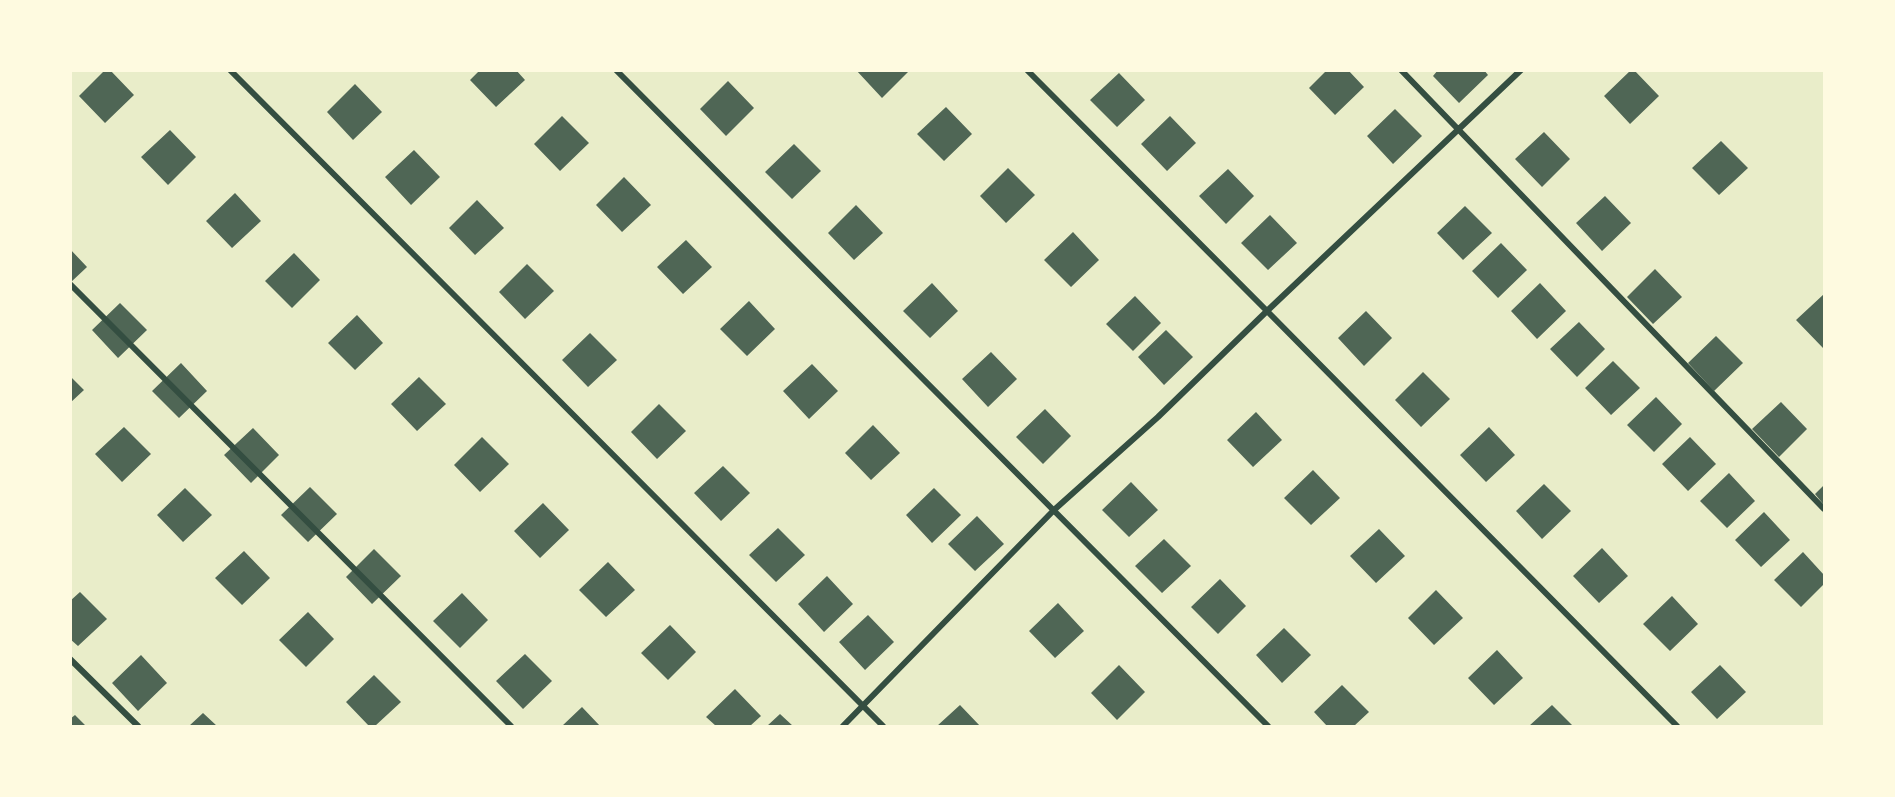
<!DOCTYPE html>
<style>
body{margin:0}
#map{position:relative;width:1895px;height:797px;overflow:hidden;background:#e9edc9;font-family:Manrope,sans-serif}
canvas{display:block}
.frame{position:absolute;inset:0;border:72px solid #fefae0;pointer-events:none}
</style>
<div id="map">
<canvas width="1895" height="797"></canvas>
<div class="frame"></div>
</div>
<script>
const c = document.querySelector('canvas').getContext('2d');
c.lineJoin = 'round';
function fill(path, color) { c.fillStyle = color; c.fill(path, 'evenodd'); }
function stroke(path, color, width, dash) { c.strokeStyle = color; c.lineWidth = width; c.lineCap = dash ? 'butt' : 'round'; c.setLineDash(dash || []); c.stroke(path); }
fill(new Path2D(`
 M 105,70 L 110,70 L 134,95 L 105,123 L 79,96 Z
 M 480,70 L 516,70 L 525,80 L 496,107 L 470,80 Z
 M 856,70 L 910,70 L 882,98 Z
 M 1327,70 L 1348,70 L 1364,87 L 1335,115 L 1309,88 Z
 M 1438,70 L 1484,70 L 1488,75 L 1459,103 L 1433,76 Z
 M 1631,70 L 1634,70 L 1659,96 L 1630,124 L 1604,96 Z
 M 1119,73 L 1145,100 L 1117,127 L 1090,100 Z
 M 728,81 L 754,108 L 726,136 L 700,109 Z
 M 355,84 L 382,112 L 353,140 L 327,112 Z
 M 946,107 L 972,134 L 944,161 L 917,134 Z
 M 1395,109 L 1422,136 L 1393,164 L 1367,136 Z
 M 562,116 L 589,143 L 560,171 L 534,144 Z
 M 1170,116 L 1196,143 L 1167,171 L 1141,144 Z
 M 170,130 L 196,157 L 168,185 L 141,157 Z
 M 1544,132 L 1570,159 L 1542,187 L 1515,159 Z
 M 1721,141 L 1748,168 L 1719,195 L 1692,168 Z
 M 794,144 L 821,171 L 792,199 L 765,172 Z
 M 414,150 L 440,177 L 411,205 L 385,177 Z
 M 1008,168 L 1035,195 L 1006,223 L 980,196 Z
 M 1228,169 L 1254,196 L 1226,224 L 1199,196 Z
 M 624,177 L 651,205 L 622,232 L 596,205 Z
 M 235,193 L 261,221 L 232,248 L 206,221 Z
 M 1605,196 L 1631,223 L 1602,251 L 1576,223 Z
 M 477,200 L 504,228 L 475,255 L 449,228 Z
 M 856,205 L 883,233 L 854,260 L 828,233 Z
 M 1465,206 L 1492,233 L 1463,260 L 1437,233 Z
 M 1270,215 L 1297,243 L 1268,270 L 1241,243 Z
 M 1073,232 L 1099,260 L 1071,287 L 1044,260 Z
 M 686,240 L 712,267 L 683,294 L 657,267 Z
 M 1501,243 L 1527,270 L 1498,298 L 1472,271 Z
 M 70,249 L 87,267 L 70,283 Z
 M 294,253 L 320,280 L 292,308 L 265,281 Z
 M 527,264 L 554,291 L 525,319 L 499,292 Z
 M 1655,269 L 1682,297 L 1653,324 L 1627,297 Z
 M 932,283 L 958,311 L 930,338 L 903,311 Z
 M 1540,283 L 1566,311 L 1537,339 L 1511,311 Z
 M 1824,294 L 1824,346 L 1823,348 L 1796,320 Z
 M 1135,296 L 1161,323 L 1133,351 L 1106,324 Z
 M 749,301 L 775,329 L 747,356 L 720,329 Z
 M 120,303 L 147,330 L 118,358 L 92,330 Z
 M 1366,311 L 1392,338 L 1364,366 L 1338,338 Z
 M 357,315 L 383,343 L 355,370 L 328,343 Z
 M 1579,322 L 1605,349 L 1577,377 L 1550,349 Z
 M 1166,330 L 1193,357 L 1164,385 L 1138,357 Z
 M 590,333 L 617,360 L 588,387 L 562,360 Z
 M 1716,336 L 1743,363 L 1714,391 L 1688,363 Z
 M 991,352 L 1017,379 L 988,407 L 962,379 Z
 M 1613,361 L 1640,388 L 1611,415 L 1585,388 Z
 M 181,363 L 207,391 L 179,418 L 152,391 Z
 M 812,364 L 838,391 L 809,419 L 783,391 Z
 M 1423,372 L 1450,399 L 1421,427 L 1395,400 Z
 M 70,376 L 84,390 L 70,403 Z
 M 419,377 L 446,404 L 417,431 L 391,404 Z
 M 1656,397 L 1682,424 L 1654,452 L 1627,425 Z
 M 1781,402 L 1807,429 L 1779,457 L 1752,429 Z
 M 659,404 L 686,431 L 657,459 L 631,432 Z
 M 1045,409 L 1071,436 L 1043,464 L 1016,437 Z
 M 1256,412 L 1282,440 L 1253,467 L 1227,440 Z
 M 873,425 L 900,453 L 871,480 L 845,453 Z
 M 124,427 L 151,454 L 122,482 L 95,454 Z
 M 1489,427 L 1515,455 L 1486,482 L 1460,455 Z
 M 253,428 L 279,455 L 251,483 L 224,455 Z
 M 482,437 L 509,464 L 480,492 L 454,465 Z
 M 1690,437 L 1716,464 L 1688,491 L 1662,464 Z
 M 723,466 L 750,493 L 721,521 L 694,493 Z
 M 1313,470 L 1340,498 L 1311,525 L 1284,498 Z
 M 1729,473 L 1755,501 L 1727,528 L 1700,501 Z
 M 1131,482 L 1158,510 L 1129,537 L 1102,510 Z
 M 1544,484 L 1571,511 L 1542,539 L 1516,511 Z
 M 1824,485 L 1824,505 L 1815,494 Z
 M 310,487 L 337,514 L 308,542 L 281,515 Z
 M 185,488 L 212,515 L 183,542 L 157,515 Z
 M 934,488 L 961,515 L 932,543 L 906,515 Z
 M 543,503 L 569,530 L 540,558 L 514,531 Z
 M 1764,512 L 1790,540 L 1761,567 L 1735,540 Z
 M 977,516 L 1004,544 L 975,571 L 948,544 Z
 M 778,528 L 805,555 L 776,582 L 749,555 Z
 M 1379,529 L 1405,556 L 1376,583 L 1350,556 Z
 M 1164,539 L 1191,566 L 1162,593 L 1135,566 Z
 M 1602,548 L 1628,576 L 1599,603 L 1573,576 Z
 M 374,549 L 401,576 L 372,604 L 346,577 Z
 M 244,551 L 270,578 L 242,605 L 215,578 Z
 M 1803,552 L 1824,575 L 1824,584 L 1801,607 L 1774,580 Z
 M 608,562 L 635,590 L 606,617 L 579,590 Z
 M 827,576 L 853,604 L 824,632 L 798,604 Z
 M 1220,579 L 1246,606 L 1218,634 L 1191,607 Z
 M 1436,590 L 1463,618 L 1434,645 L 1408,618 Z
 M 80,592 L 107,619 L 78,646 L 70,639 L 70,601 Z
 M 462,593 L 488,620 L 460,648 L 433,621 Z
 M 1672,596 L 1698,624 L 1670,651 L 1643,624 Z
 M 1058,603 L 1084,631 L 1055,658 L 1029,631 Z
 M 308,612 L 334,639 L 306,667 L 279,640 Z
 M 868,615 L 894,642 L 865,670 L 839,642 Z
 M 670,625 L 696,652 L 668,680 L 641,653 Z
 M 1284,628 L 1311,655 L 1282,683 L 1256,655 Z
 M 1497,650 L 1523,678 L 1494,705 L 1468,678 Z
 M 525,654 L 552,681 L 523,709 L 496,681 Z
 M 141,655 L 167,683 L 138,711 L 112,683 Z
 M 1119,665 L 1145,692 L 1117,720 L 1091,693 Z
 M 1720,665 L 1746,692 L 1717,719 L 1691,692 Z
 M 374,675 L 401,702 L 375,726 L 369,726 L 346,702 Z
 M 1342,685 L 1369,712 L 1354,726 L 1327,726 L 1314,712 Z
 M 735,689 L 761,716 L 750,726 L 716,726 L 706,717 Z
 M 960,705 L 980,726 L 937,726 Z
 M 1552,705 L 1573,726 L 1529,726 Z
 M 582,707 L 600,726 L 562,726 Z
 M 203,713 L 217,726 L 189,726 Z
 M 780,714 L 793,726 L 767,726 Z
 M 75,715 L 86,726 L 70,726 L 70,719 Z`), '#4f6655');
stroke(new Path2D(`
 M 230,70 L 883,726
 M 616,70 L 1268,726
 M 1027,70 L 1267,311 L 1677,726
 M 1401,70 L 1824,509
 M 70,284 L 511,726
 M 70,659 L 138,726
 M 843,726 L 1054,510 L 1158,417 L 1267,311 L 1521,70`), '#344e41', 6);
</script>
